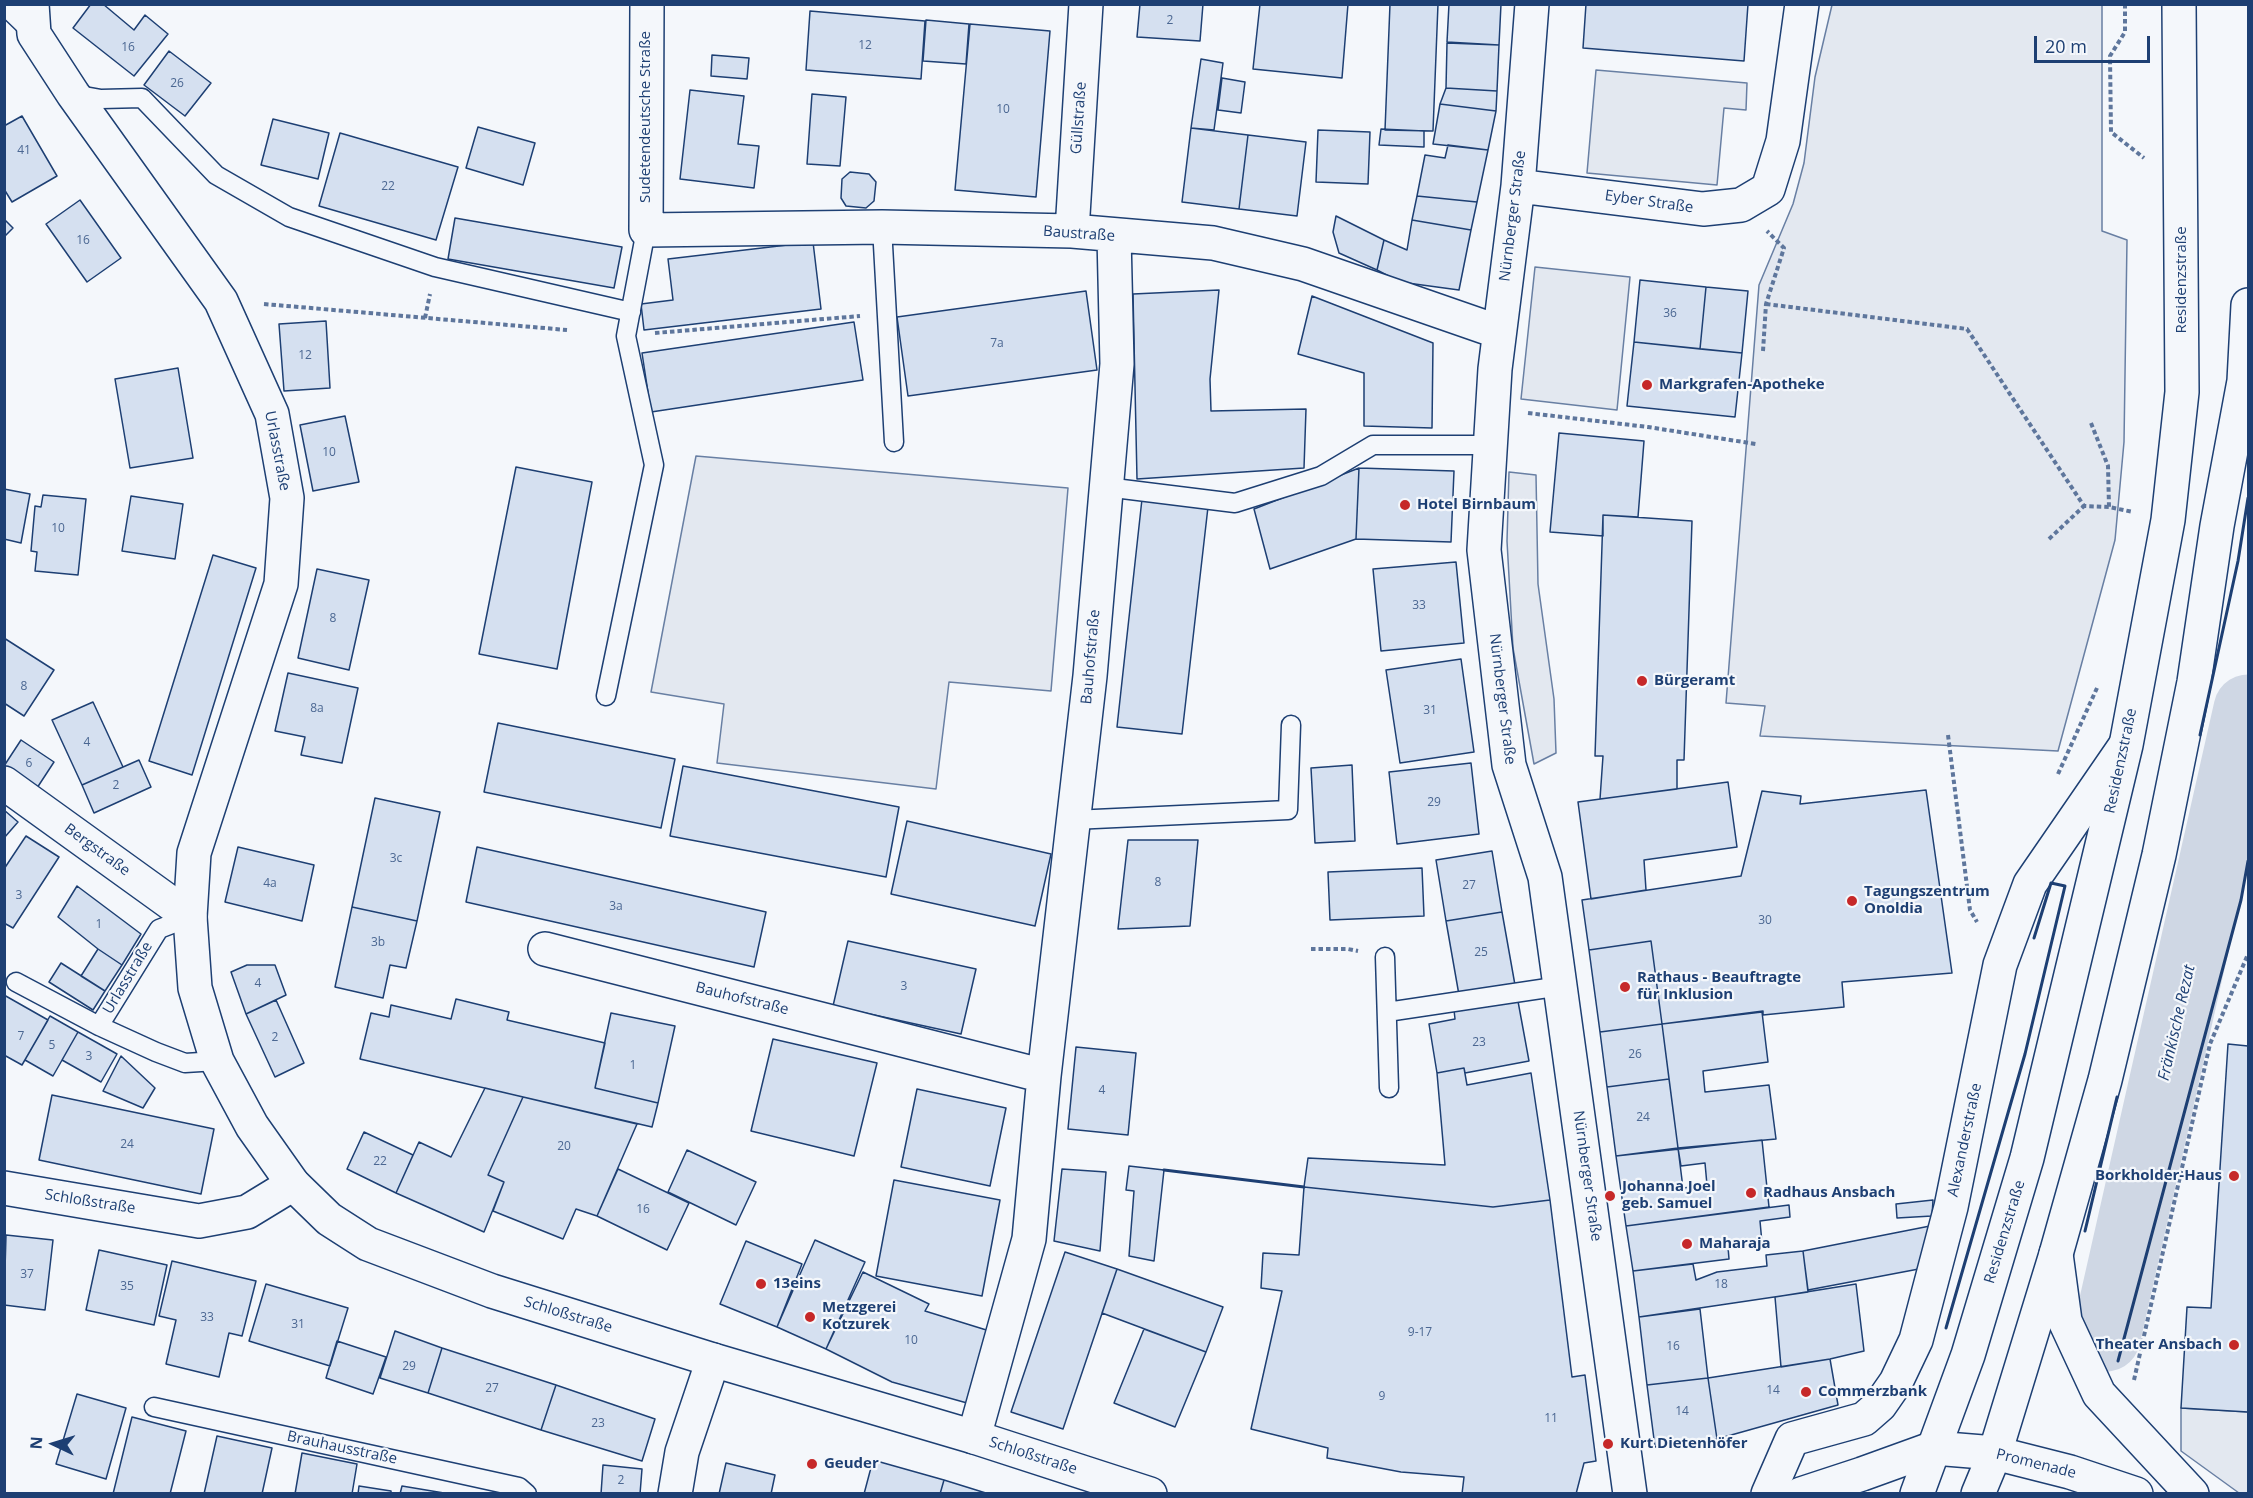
<!DOCTYPE html>
<meta charset="utf-8">
<style>
body{margin:0}
#map{position:relative;width:2253px;height:1498px;overflow:hidden;background:#f4f7fb;font-family:"Open Sans",sans-serif}
canvas{display:block}
.frame{position:absolute;inset:0;border:6px solid #1d3f73;pointer-events:none}
.north{position:absolute;left:24px;top:1414px;width:60px;height:60px;-webkit-text-stroke:4px #f4f7fb;paint-order:stroke;rotate:274deg;font-size:16px;font-weight:700;line-height:24px;text-align:center;color:#1d3f73}
.north::after{content:'';display:block;margin:auto;width:21px;height:27px;background:#1d3f73;clip-path:polygon(50% 0,100% 100%,50% 72%,0 100%)}
.scale{position:absolute;left:2034px;top:36px;width:116px;height:27px;box-sizing:border-box;border:3px solid #1d3f73;border-top:0;padding-left:8px;font-size:18px;line-height:21px;white-space:nowrap;color:#1d3f73;-webkit-text-stroke:4px #f4f7fb;paint-order:stroke}
</style>
<div id="map">
<canvas width="2253" height="1498"></canvas>
<div class="frame"></div>
<div class="north">N</div>
<div class="scale">20 m</div>
</div>
<script>
const c = document.querySelector('canvas').getContext('2d');
c.lineJoin = 'round';
function fill(path, color) { c.fillStyle = color; c.fill(path, 'evenodd'); }
function stroke(path, color, width, dash) { c.strokeStyle = color; c.lineWidth = width; c.lineCap = dash ? 'butt' : 'round'; c.setLineDash(dash || []); c.stroke(path); }
function drawText(font, color, halo, rows, align = 'center') {
  c.font = font + ' "Open Sans",sans-serif'; c.lineWidth = 4.5; c.setLineDash([]); c.textBaseline = 'middle'; c.strokeStyle = halo; c.fillStyle = color; for (const [text, x, y, turn = 0] of rows) {
    c.save(); c.translate(x, y); c.rotate((+turn || 0) * Math.PI / 180); c.textAlign = isNaN(turn) ? turn : align; if (halo) c.strokeText(text, 0, 0); c.fillText(text, 0, 0); c.restore();
  }
}
const parking = new Path2D(`
 M 1832,5 L 2102,5 L 2102,231 L 2127,240 L 2124,442 L 2115,540 L 2058,751 L 1760,736 L 1765,706 L 1726,703 L 1759,285 L 1793,204 L 1804,163 L 1815,77 Z
 M 1596,70 L 1747,83 L 1746,110 L 1724,108 L 1717,185 L 1587,173 Z
 M 1535,267 L 1630,277 L 1617,410 L 1521,399 Z
 M 696,456 L 1068,488 L 1051,691 L 949,682 L 936,789 L 717,763 L 724,704 L 651,692 Z
 M 1509,472 L 1536,475 L 1538,584 L 1554,699 L 1556,753 L 1534,764 L 1513,648 L 1507,541 Z
 M 2181,1408 L 2248,1412 L 2248,1493 L 2239,1493 L 2181,1451 Z`);
fill(parking, '#e3e8f0');
stroke(parking, '#687fa3', 1.5);
stroke(new Path2D(`
 M 2106,1337 L 2248,709`), '#cfd7e4', 69);
const building = new Path2D(`
 M 91,4 L 103,4 L 134,30 L 145,15 L 168,34 L 134,76 L 73,28 Z
 M 1140,4 L 1203,4 L 1200,41 L 1137,37 Z
 M 1260,4 L 1348,4 L 1342,78 L 1253,69 Z
 M 1390,4 L 1438,4 L 1433,131 L 1385,130 Z
 M 1449,4 L 1501,4 L 1499,45 L 1447,42 Z
 M 1586,4 L 1748,4 L 1744,61 L 1583,48 Z
 M 810,11 L 925,21 L 921,79 L 806,70 Z
 M 926,20 L 969,24 L 966,64 L 923,61 Z
 M 970,24 L 1050,31 L 1036,197 L 955,190 Z
 M 1447,43 L 1499,45 L 1497,91 L 1446,88 Z
 M 169,51 L 211,83 L 185,116 L 144,85 Z
 M 712,55 L 749,58 L 747,79 L 711,76 Z
 M 1201,59 L 1223,63 L 1214,130 L 1191,128 Z
 M 1222,78 L 1245,82 L 1241,113 L 1218,110 Z
 M 1446,88 L 1497,91 L 1496,111 L 1440,104 Z
 M 690,90 L 744,96 L 738,144 L 759,146 L 754,188 L 680,179 Z
 M 812,94 L 846,97 L 840,166 L 807,164 Z
 M 1440,104 L 1496,111 L 1488,150 L 1433,144 Z
 M 22,116 L 57,176 L 12,202 L 4,189 L 4,126 Z
 M 273,119 L 329,133 L 318,179 L 261,165 Z
 M 478,127 L 535,143 L 523,185 L 466,168 Z
 M 1191,128 L 1248,135 L 1239,209 L 1182,202 Z
 M 1381,129 L 1424,131 L 1424,147 L 1379,145 Z
 M 1318,130 L 1370,132 L 1368,184 L 1316,182 Z
 M 340,133 L 458,167 L 436,240 L 319,206 Z
 M 1248,135 L 1306,142 L 1297,216 L 1239,209 Z
 M 1448,145 L 1488,150 L 1477,202 L 1417,196 L 1425,155 L 1445,158 Z
 M 850,172 L 869,174 L 876,182 L 874,201 L 866,208 L 846,206 L 841,198 L 842,179 Z
 M 1417,196 L 1477,202 L 1471,230 L 1412,220 Z
 M 80,200 L 121,258 L 87,282 L 46,224 Z
 M 1336,216 L 1384,240 L 1377,270 L 1339,253 L 1333,232 Z
 M 455,218 L 622,247 L 614,288 L 448,259 Z
 M 4,219 L 13,228 L 4,237 Z
 M 1412,220 L 1471,230 L 1459,290 L 1400,282 L 1377,270 L 1384,240 L 1407,250 Z
 M 813,242 L 821,309 L 644,330 L 641,304 L 673,300 L 668,259 Z
 M 1640,280 L 1706,287 L 1700,349 L 1634,342 Z
 M 1706,287 L 1748,291 L 1742,353 L 1700,349 Z
 M 1219,290 L 1210,379 L 1211,411 L 1306,409 L 1304,468 L 1137,479 L 1133,294 Z
 M 1086,291 L 1097,370 L 908,396 L 897,317 Z
 M 1312,296 L 1433,343 L 1432,428 L 1364,426 L 1364,373 L 1298,354 Z
 M 326,321 L 330,388 L 284,391 L 279,324 Z
 M 854,322 L 863,380 L 651,412 L 642,353 Z
 M 1634,342 L 1742,353 L 1735,417 L 1627,406 Z
 M 178,368 L 193,458 L 130,468 L 115,379 Z
 M 345,416 L 359,482 L 313,491 L 300,425 Z
 M 1559,433 L 1644,441 L 1638,517 L 1603,515 L 1603,536 L 1550,532 Z
 M 516,467 L 592,482 L 557,669 L 479,654 Z
 M 1359,468 L 1454,471 L 1451,542 L 1356,539 Z
 M 1359,468 L 1356,539 L 1270,569 L 1254,509 Z
 M 4,489 L 30,494 L 21,543 L 4,539 Z
 M 43,495 L 86,499 L 78,575 L 35,571 L 37,552 L 31,551 L 35,506 L 41,507 Z
 M 131,496 L 183,504 L 175,559 L 122,551 Z
 M 1142,499 L 1208,507 L 1182,734 L 1117,727 Z
 M 1603,515 L 1692,521 L 1684,760 L 1677,760 L 1677,789 L 1600,799 L 1603,756 L 1595,756 Z
 M 213,555 L 256,568 L 192,775 L 149,761 Z
 M 1456,562 L 1464,643 L 1381,651 L 1373,569 Z
 M 317,569 L 369,580 L 349,670 L 298,658 Z
 M 4,638 L 54,670 L 24,716 L 4,703 Z
 M 1461,659 L 1474,752 L 1400,763 L 1386,670 Z
 M 288,673 L 358,688 L 342,763 L 301,755 L 305,737 L 275,731 Z
 M 93,702 L 123,767 L 82,785 L 52,720 Z
 M 498,723 L 675,759 L 661,828 L 484,792 Z
 M 21,740 L 54,762 L 37,788 L 4,766 Z
 M 139,760 L 151,787 L 94,813 L 82,785 Z
 M 1471,763 L 1479,834 L 1397,844 L 1389,772 Z
 M 1352,765 L 1355,841 L 1315,843 L 1311,768 Z
 M 683,766 L 899,807 L 886,877 L 670,836 Z
 M 1728,782 L 1737,847 L 1644,860 L 1646,890 L 1591,899 L 1578,802 Z
 M 1926,790 L 1952,973 L 1842,982 L 1844,1007 L 1763,1015 L 1763,1011 L 1662,1024 L 1651,941 L 1589,950 L 1582,900 L 1741,876 L 1762,791 L 1801,796 L 1800,804 Z
 M 375,798 L 440,812 L 417,921 L 352,907 Z
 M 4,810 L 18,822 L 4,838 Z
 M 907,821 L 1051,854 L 1035,926 L 891,894 Z
 M 26,836 L 59,857 L 13,928 L 4,923 L 4,869 Z
 M 1128,840 L 1198,840 L 1190,926 L 1118,929 Z
 M 238,847 L 314,865 L 302,921 L 225,902 Z
 M 477,847 L 766,912 L 754,967 L 466,902 Z
 M 1492,851 L 1502,912 L 1446,921 L 1436,860 Z
 M 1422,868 L 1424,916 L 1330,920 L 1328,872 Z
 M 77,886 L 141,934 L 122,965 L 98,949 L 58,917 Z
 M 352,907 L 417,921 L 406,968 L 390,965 L 383,998 L 335,987 Z
 M 1502,912 L 1515,985 L 1459,995 L 1446,921 Z
 M 848,941 L 976,969 L 961,1034 L 833,1006 Z
 M 1651,941 L 1662,1024 L 1600,1032 L 1589,950 Z
 M 98,949 L 122,965 L 105,991 L 81,976 Z
 M 61,963 L 105,991 L 93,1010 L 49,982 Z
 M 247,965 L 275,965 L 286,995 L 246,1014 L 231,972 Z
 M 1515,985 L 1529,1061 L 1465,1073 L 1464,1068 L 1437,1073 L 1429,1024 L 1455,1019 L 1454,1010 Z
 M 4,995 L 48,1020 L 22,1065 L 4,1055 Z
 M 456,999 L 509,1012 L 507,1020 L 605,1043 L 595,1088 L 658,1103 L 652,1127 L 360,1059 L 371,1013 L 389,1017 L 391,1005 L 451,1019 Z
 M 276,1000 L 304,1063 L 275,1077 L 246,1014 Z
 M 1762,1012 L 1768,1062 L 1703,1071 L 1705,1092 L 1769,1085 L 1776,1139 L 1678,1148 L 1662,1024 Z
 M 611,1013 L 675,1026 L 658,1103 L 595,1088 Z
 M 50,1016 L 78,1032 L 53,1076 L 25,1060 Z
 M 1662,1024 L 1669,1079 L 1607,1087 L 1600,1032 Z
 M 78,1032 L 117,1054 L 101,1082 L 62,1060 Z
 M 773,1039 L 877,1063 L 854,1156 L 751,1131 Z
 M 2228,1044 L 2248,1046 L 2248,1412 L 2181,1408 L 2187,1307 L 2211,1308 Z
 M 1076,1047 L 1136,1053 L 1128,1135 L 1068,1129 Z
 M 121,1056 L 155,1088 L 143,1108 L 103,1091 Z
 M 1464,1068 L 1467,1085 L 1531,1073 L 1550,1200 L 1493,1207 L 1304,1187 L 1308,1158 L 1445,1165 L 1437,1073 Z
 M 1669,1079 L 1678,1148 L 1616,1156 L 1607,1087 Z
 M 485,1088 L 523,1097 L 488,1175 L 504,1182 L 484,1232 L 396,1193 L 419,1142 L 451,1157 Z
 M 917,1089 L 1006,1108 L 990,1186 L 901,1167 Z
 M 52,1095 L 214,1129 L 201,1194 L 39,1160 Z
 M 523,1097 L 637,1124 L 597,1216 L 576,1209 L 563,1239 L 493,1211 L 504,1182 L 488,1175 Z
 M 364,1132 L 413,1155 L 396,1193 L 347,1169 Z
 M 1762,1140 L 1769,1207 L 1626,1226 L 1616,1156 ZM 1678,1148 L 1681,1166 L 1705,1163 L 1707,1185 L 1683,1188 Z
 M 687,1150 L 756,1182 L 736,1225 L 668,1192 Z
 M 1129,1166 L 1164,1170 L 1154,1261 L 1129,1256 L 1134,1191 L 1126,1190 Z
 M 618,1169 L 689,1203 L 667,1250 L 597,1216 Z
 M 1062,1169 L 1106,1172 L 1100,1251 L 1054,1241 Z
 M 894,1180 L 1000,1200 L 982,1296 L 876,1276 Z
 M 1304,1187 L 1493,1207 L 1550,1200 L 1572,1377 L 1585,1375 L 1596,1461 L 1584,1463 L 1576,1494 L 1462,1494 L 1464,1477 L 1401,1472 L 1327,1458 L 1328,1448 L 1251,1429 L 1282,1291 L 1261,1288 L 1263,1253 L 1299,1255 Z
 M 1933,1200 L 1932,1216 L 1897,1218 L 1896,1204 Z
 M 1789,1205 L 1790,1217 L 1760,1221 L 1762,1243 L 1728,1247 L 1729,1259 L 1633,1271 L 1626,1226 Z
 M 1930,1226 L 1924,1268 L 1808,1290 L 1803,1251 Z
 M 6,1235 L 53,1240 L 45,1310 L 4,1305 Z
 M 815,1240 L 865,1262 L 826,1349 L 777,1327 Z
 M 746,1241 L 802,1264 L 777,1327 L 720,1304 Z
 M 99,1250 L 167,1265 L 154,1325 L 86,1310 Z
 M 1803,1251 L 1808,1292 L 1639,1317 L 1633,1271 L 1693,1264 L 1696,1280 L 1717,1272 L 1767,1266 L 1766,1255 Z
 M 1065,1252 L 1117,1269 L 1063,1429 L 1011,1412 Z
 M 172,1261 L 256,1281 L 242,1336 L 229,1333 L 219,1377 L 166,1364 L 176,1320 L 159,1316 Z
 M 1117,1269 L 1223,1307 L 1206,1352 L 1102,1313 Z
 M 863,1272 L 929,1304 L 925,1311 L 996,1333 L 967,1403 L 892,1382 L 826,1349 Z
 M 266,1284 L 348,1308 L 330,1366 L 249,1341 Z
 M 1856,1284 L 1864,1351 L 1830,1359 L 1781,1367 L 1775,1297 Z
 M 1700,1309 L 1708,1378 L 1647,1385 L 1639,1317 Z
 M 1144,1329 L 1206,1352 L 1175,1427 L 1114,1403 Z
 M 395,1331 L 442,1348 L 428,1393 L 380,1378 Z
 M 337,1341 L 386,1357 L 373,1394 L 326,1378 Z
 M 442,1348 L 556,1385 L 541,1430 L 428,1393 Z
 M 1830,1359 L 1838,1405 L 1717,1439 L 1708,1378 Z
 M 1708,1378 L 1717,1439 L 1655,1447 L 1647,1385 Z
 M 556,1385 L 655,1419 L 642,1461 L 541,1430 Z
 M 77,1394 L 126,1408 L 106,1479 L 56,1464 Z
 M 132,1417 L 186,1431 L 170,1494 L 113,1494 Z
 M 217,1436 L 272,1448 L 262,1494 L 204,1494 Z
 M 302,1453 L 357,1464 L 352,1494 L 295,1494 Z
 M 873,1460 L 944,1480 L 940,1494 L 864,1494 Z
 M 726,1463 L 775,1475 L 771,1494 L 719,1494 Z
 M 603,1465 L 642,1469 L 640,1494 L 601,1494 Z
 M 944,1480 L 989,1494 L 940,1494 Z
 M 359,1486 L 391,1491 L 391,1494 L 358,1494 Z
 M 402,1486 L 444,1493 L 444,1494 L 400,1494 Z`);
fill(building, '#d5e0f0');
stroke(building, '#1d3f73', 1.5);
const lane = new Path2D(`
 M 4,5 L 33,33
 M 73,94 L 101,99 L 142,98 L 216,175 L 289,217 L 435,267 L 631,312
 M 882,227 L 894,442
 M 1106,487 L 1235,503 L 1321,476 L 1373,445 L 1489,445
 M 606,696 L 654,465 L 626,336 L 646,230
 M 1073,820 L 1288,810 L 1291,725
 M 1385,957 L 1389,1088
 M 16,982 L 99,1026 L 156,1052 L 185,1063 L 217,1061
 M 1387,1012 L 1561,986
 M 99,1026 L 159,929 L 190,917
 M 154,1407 L 519,1487 L 527,1494`);
const street = new Path2D(`
 M 647,4 L 646,230 L 882,227 L 1072,231 L 1213,243 L 1303,264 L 1499,332
 M 1532,4 L 1518,186 L 1495,369 L 1484,550 L 1509,765 L 1545,877 L 1630,1494
 M 1518,186 L 1703,209 L 1741,205 L 1768,189 L 1783,141 L 1802,4
 M 1072,231 L 1086,4
 M 4,783 L 190,917
 M 545,949 L 1044,1076
 M 4,1188 L 199,1221 L 247,1212 L 293,1184
 M 974,1437 L 1029,1239 L 1044,1076 L 1090,676 L 1117,364 L 1114,236
 M 675,1494 L 682,1452 L 713,1360
 M 1768,1494 L 1792,1439 L 1864,1419 L 1880,1405 L 1896,1382 L 1916,1340 L 1951,1207 L 2000,965 L 2030,884 L 2125,746`);
const secondary = new Path2D(`
 M 32,4 L 34,34 L 73,94 L 221,301 L 272,414 L 287,498 L 281,584 L 194,853 L 190,917 L 195,988 L 217,1061 L 252,1126 L 293,1184 L 329,1219 L 368,1244 L 492,1291 L 713,1360 L 974,1437 L 1150,1494
 M 2056,1254 L 2065,1321 L 2099,1394 L 2192,1494
 M 1801,1494 L 1862,1474 L 1934,1448 L 1995,1453 L 2070,1472 L 2136,1494`);
const primary = new Path2D(`
 M 1917,1494 L 1968,1355 L 2027,1158 L 2126,745 L 2168,520 L 2182,392 L 2179,4
 M 1978,1494 L 1995,1453 L 2056,1254 L 2105,1080 L 2159,855 L 2194,682 L 2217,526 L 2244,381 L 2248,305`);
stroke(lane, '#1d3f73', 21);
stroke(street, '#1d3f73', 36);
stroke(secondary, '#1d3f73', 36);
stroke(primary, '#1d3f73', 36);
stroke(new Path2D(`
 M 2125,4 L 2125,32 L 2110,56 L 2111,132 L 2144,158
 M 264,304 L 567,330
 M 1766,304 L 1967,329 L 2084,506 L 2109,507 L 2133,512
 M 425,318 L 430,294
 M 655,333 L 860,316
 M 1763,351 L 1766,304 L 1784,248 L 1767,231
 M 1528,413 L 1648,427 L 1756,444
 M 2091,423 L 2108,466 L 2109,507
 M 2049,539 L 2084,506
 M 1948,735 L 1970,910 L 1977,922
 M 2058,774 L 2097,688
 M 1311,949 L 1348,949 L 1358,951
 M 2134,1380 L 2210,1044 L 2248,954`), '#5e769c', 4, [4.5, 3]);
stroke(lane, '#f4f7fb', 18);
stroke(street, '#f4f7fb', 33);
stroke(secondary, '#f4f7fb', 33);
stroke(primary, '#f4f7fb', 33);
stroke(new Path2D(`
 M 2200,735 L 2238,561 L 2248,498
 M 1164,1170 L 1304,1187
 M 2085,1231 L 2117,1097
 M 1946,1328 L 2025,1054 L 2065,886 L 2051,883 L 2034,938
 M 2118,1361 L 2241,900 L 2248,861`), '#1d3f73', 3);
for (const [x, y, r, color] of [
 [1647,385,6,"#c62828"],
 [1405,505,6,"#c62828"],
 [1642,681,6,"#c62828"],
 [1852,901,6,"#c62828"],
 [1625,987,6,"#c62828"],
 [2234,1176,6,"#c62828"],
 [1751,1193,6,"#c62828"],
 [1610,1196,6,"#c62828"],
 [1687,1244,6,"#c62828"],
 [761,1284,6,"#c62828"],
 [810,1317,6,"#c62828"],
 [2234,1345,6,"#c62828"],
 [1806,1392,6,"#c62828"],
 [1608,1444,6,"#c62828"],
 [812,1464,6,"#c62828"]
]) { const dot = new Path2D(); dot.arc(x, y, r, 0, 2 * Math.PI); c.fillStyle = color; c.fill(dot); stroke(dot, '#f4f7fb', 2); }
drawText('12px', '#4b6792', null, [
 ["2",1170,21],
 ["12",865,46],
 ["16",128,48],
 ["26",177,84],
 ["10",1003,110],
 ["41",24,151],
 ["22",388,187],
 ["16",83,241],
 ["36",1670,314],
 ["7a",997,344],
 ["12",305,356],
 ["10",329,453],
 ["10",58,529],
 ["33",1419,606],
 ["8",333,619],
 ["8",24,687],
 ["8a",317,709],
 ["31",1430,711],
 ["4",87,743],
 ["6",29,764],
 ["2",116,786],
 ["29",1434,803],
 ["3c",396,859],
 ["8",1158,883],
 ["4a",270,884],
 ["27",1469,886],
 ["3",19,896],
 ["3a",616,907],
 ["30",1765,921],
 ["1",99,925],
 ["3b",378,943],
 ["25",1481,953],
 ["4",258,984],
 ["3",904,987],
 ["7",21,1037],
 ["2",275,1038],
 ["23",1479,1043],
 ["5",52,1046],
 ["26",1635,1055],
 ["3",89,1057],
 ["1",633,1066],
 ["4",1102,1091],
 ["24",1643,1118],
 ["24",127,1145],
 ["20",564,1147],
 ["22",380,1162],
 ["16",643,1210],
 ["37",27,1275],
 ["18",1721,1285],
 ["35",127,1287],
 ["33",207,1318],
 ["31",298,1325],
 ["9-17",1420,1333],
 ["10",911,1341],
 ["16",1673,1347],
 ["29",409,1367],
 ["27",492,1389],
 ["14",1773,1391],
 ["9",1382,1397],
 ["14",1682,1412],
 ["11",1551,1419],
 ["23",598,1424],
 ["2",621,1481]
]);
drawText('15px', '#1d3f73', '#f4f7fb', [
 ["Sudetendeutsche Straße",646,117,-90],
 ["Güllstraße",1079,118,-86],
 ["Eyber Straße",1649,202,8],
 ["Nürnberger Straße",1513,216,-83],
 ["Baustraße",1079,234,4],
 ["Residenzstraße",2182,280,-90],
 ["Urlasstraße",277,451,79],
 ["Bauhofstraße",1091,657,-85],
 ["Nürnberger Straße",1502,699,83],
 ["Residenzstraße",2121,761,-78],
 ["Bergstraße",97,850,36],
 ["Urlasstraße",128,978,-59],
 ["Bauhofstraße",742,999,14],
 ["Alexanderstraße",1965,1140,-78],
 ["Nürnberger Straße",1587,1176,82],
 ["Schloßstraße",90,1202,9],
 ["Residenzstraße",2005,1232,-73],
 ["Schloßstraße",568,1315,17],
 ["Brauhausstraße",342,1448,12],
 ["Schloßstraße",1033,1456,18],
 ["Promenade",2036,1464,14]
]);
drawText('bold 15px', '#1d3f73', '#f4f7fb', [
 ["Markgrafen-Apotheke",1659,385],
 ["Hotel Birnbaum",1417,505],
 ["Bürgeramt",1654,681],
 ["Tagungszentrum",1864,892],
 ["Onoldia",1864,909],
 ["Rathaus - Beauftragte",1637,978],
 ["für Inklusion",1637,995],
 ["Borkholder-Haus",2222,1176,"right"],
 ["Johanna Joel",1622,1187],
 ["geb. Samuel",1622,1204],
 ["Radhaus Ansbach",1763,1193],
 ["Maharaja",1699,1244],
 ["13eins",773,1284],
 ["Metzgerei",822,1308],
 ["Kotzurek",822,1325],
 ["Theater Ansbach",2222,1345,"right"],
 ["Commerzbank",1818,1392],
 ["Kurt Dietenhöfer",1620,1444],
 ["Geuder",824,1464]
], 'left');
drawText('italic 16px', '#1d3f73', '#f4f7fb', [
 ["Fränkische Rezat",2177,1023,-77]
]);
</script>
